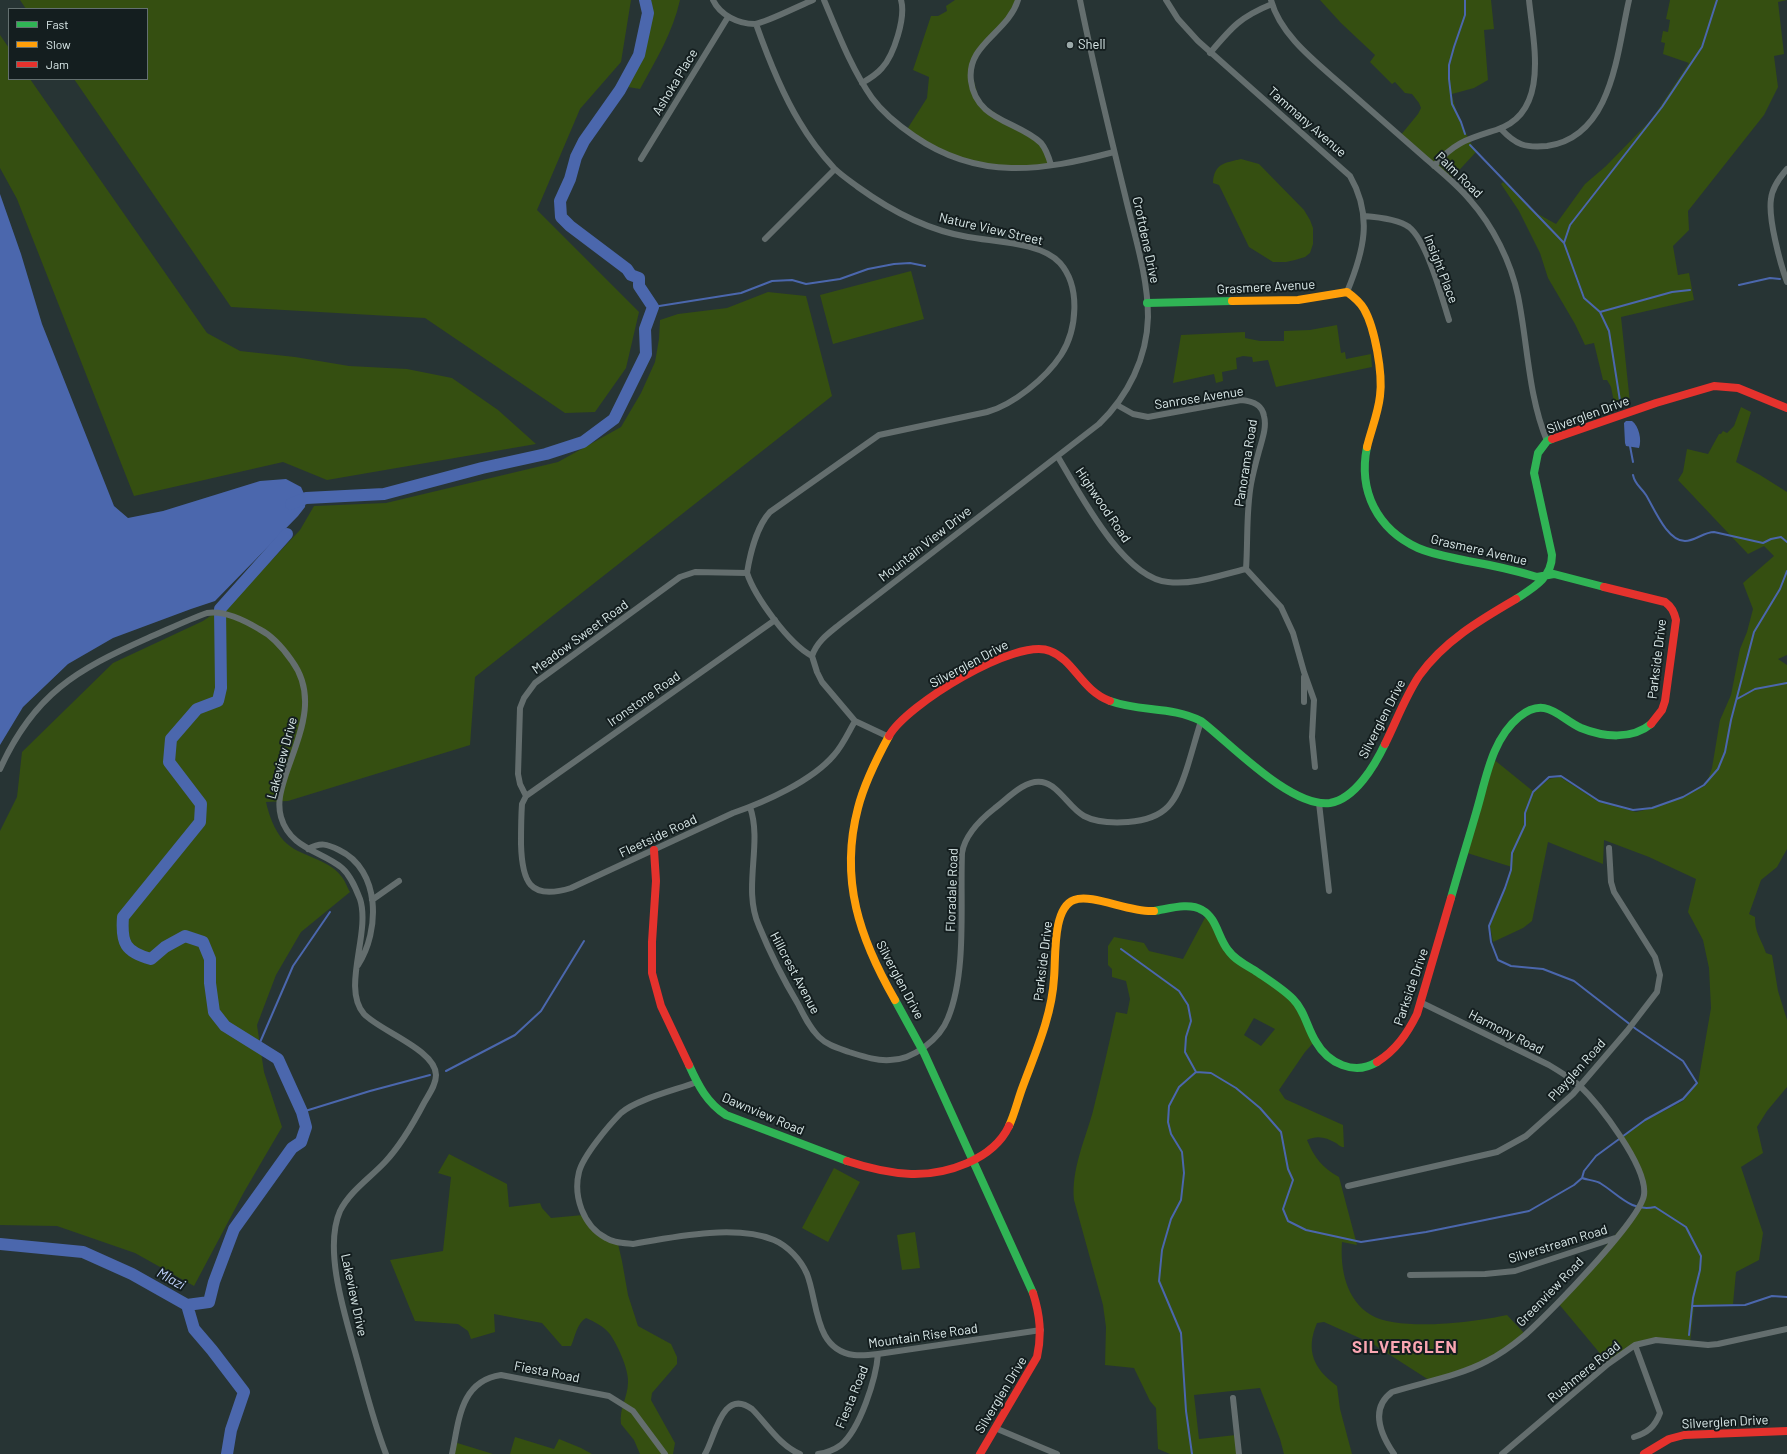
<!DOCTYPE html>
<style>
body{margin:0}
#map{position:relative;width:1787px;height:1454px;overflow:hidden;background:#273434;font-family:Barlow,sans-serif}
canvas{display:block}
.legend{position:absolute;left:8px;top:8px;width:140px;height:72px;box-sizing:border-box;background:#141e1f;border:1px solid #647070;margin:0;padding:5px 7px;list-style:none;font-size:12px;color:#dbeaea}
.legend li{display:flex;align-items:center;gap:8px;height:20px}
.legend b{width:20px;border:1px solid #647070}
</style>
<div id="map">
<canvas width="1787" height="1454"></canvas>
<ul class="legend">
<li><b style="height:5px;background:#30b455"></b>Fast</li>
<li><b style="height:5px;background:#ff9f0a"></b>Slow</li>
<li><b style="height:5px;background:#e5322d"></b>Jam</li>
</ul>
</div>
<script>
const c = document.querySelector('canvas').getContext('2d');
c.lineJoin = 'round';
function fill(path, color) { c.fillStyle = color; c.fill(path, 'evenodd'); }
function stroke(path, color, width, dash) { c.strokeStyle = color; c.lineWidth = width; c.lineCap = dash ? 'butt' : 'round'; c.setLineDash(dash || []); c.stroke(path); }
function drawText(font, color, halo, rows, align = 'center') {
  c.font = font + ' Barlow,sans-serif'; c.lineWidth = 4; c.setLineDash([]); c.textBaseline = 'middle'; c.strokeStyle = halo; c.fillStyle = color; for (const [text, x, y, turn = 0] of rows) {
    c.save(); c.translate(x, y); c.rotate((+turn || 0) * Math.PI / 180); c.textAlign = isNaN(turn) ? turn : align; if (halo) c.strokeText(text, 0, 0); c.fillText(text, 0, 0); c.restore();
  }
}
fill(new Path2D(`
 M 20,0 L 631,0 L 621,62 L 580,109 L 537,210 L 639,312 L 626,368 L 595,412 L 565,413 L 425,318 L 231,307 L 74,79 L 147,79 L 147,9 L 26,9 Z
 M 651,0 L 680,0 C 673,32 656,60 640,89 L 628,87 L 653,12 Z
 M 955,0 L 1019,0 L 1017,6 L 984,44 L 971,71 L 980,103 L 1036,139 L 1052,165 L 1012,169 L 955,158 L 906,131 L 927,98 L 929,77 L 913,70 L 931,16 L 938,16 L 947,11 L 946,6 Z
 M 1320,0 L 1491,0 L 1494,29 L 1484,30 L 1488,80 L 1474,88 L 1452,94 C 1455,111 1467,137 1476,152 L 1450,180 L 1400,136 L 1418,114 L 1421,108 L 1419,103 L 1412,94 L 1405,93 L 1395,82 L 1392,84 L 1370,62 L 1375,55 L 1341,23 Z
 M 1670,0 L 1787,0 L 1778,2 L 1784,54 L 1774,56 L 1778,87 L 1764,115 L 1688,211 L 1689,230 L 1673,246 L 1678,275 L 1689,273 L 1694,300 L 1621,317 L 1630,403 L 1615,407 L 1611,387 L 1607,380 L 1603,380 L 1594,343 L 1585,345 L 1575,324 L 1548,278 L 1540,253 L 1519,211 L 1501,184 L 1503,182 L 1538,214 L 1556,224 L 1585,184 L 1606,166 L 1652,119 L 1689,63 L 1663,54 L 1665,43 L 1661,42 L 1663,31 L 1668,32 L 1670,20 L 1666,19 Z
 M 0,35 L 9,48 L 9,79 L 30,79 L 207,333 L 240,351 L 295,357 L 349,366 L 407,369 L 452,378 L 498,410 L 536,444 L 327,480 L 283,462 L 134,496 L 17,199 L 0,168 Z
 M 1241,159 L 1259,164 L 1304,210 L 1310,220 L 1313,228 L 1313,244 L 1310,253 L 1305,257 L 1295,260 L 1286,262 L 1273,262 L 1249,247 L 1219,185 L 1213,183 C 1214,163 1225,163 1241,159 Z
 M 911,271 L 924,319 L 833,344 L 820,295 Z
 M 768,292 L 806,296 L 832,396 L 475,677 L 470,745 L 288,801 L 266,802 C 269,815 274,830 284,841 C 299,857 328,858 341,876 C 345,880 347,887 350,892 L 301,932 L 276,975 L 257,1025 L 264,1072 L 282,1127 L 244,1192 L 194,1286 L 135,1253 L 57,1226 L 0,1225 L 0,831 L 17,797 L 22,752 L 113,663 L 203,621 L 234,600 L 300,530 L 314,506 L 386,503 L 558,462 L 621,427 L 641,393 L 655,362 L 659,339 L 660,320 L 678,314 L 727,308 Z
 M 1337,325 L 1341,353 L 1345,352 L 1346,359 L 1371,354 L 1372,367 L 1276,387 L 1268,360 L 1253,362 L 1252,357 L 1243,356 L 1236,358 L 1237,369 L 1222,372 L 1223,381 L 1216,383 L 1214,374 L 1173,383 L 1181,335 L 1245,332 L 1245,338 L 1260,341 L 1284,341 L 1284,331 L 1310,330 Z
 M 1741,407 L 1751,412 L 1736,462 L 1760,475 L 1787,492 L 1787,655 L 1778,659 L 1787,665 L 1787,849 L 1777,867 L 1761,880 L 1749,914 L 1755,917 C 1755,934 1761,938 1766,953 L 1772,955 L 1778,991 L 1787,1020 L 1787,1087 L 1767,1111 L 1757,1127 L 1763,1153 L 1741,1167 L 1763,1233 L 1759,1260 L 1736,1272 L 1733,1304 L 1694,1306 L 1690,1343 L 1645,1341 L 1608,1363 L 1558,1303 L 1642,1203 L 1643,1177 L 1621,1138 L 1645,1121 L 1683,1101 L 1698,1083 L 1711,1008 L 1709,968 L 1703,940 L 1688,912 L 1696,879 L 1649,857 L 1604,840 L 1603,864 L 1548,842 L 1532,921 L 1523,928 L 1493,942 L 1490,926 L 1506,888 L 1512,867 L 1464,852 L 1492,758 L 1534,792 L 1549,779 L 1560,777 L 1599,802 L 1636,812 L 1653,808 L 1683,797 L 1706,785 L 1712,768 L 1720,720 L 1731,695 L 1740,649 L 1747,632 L 1753,609 L 1743,583 L 1774,556 L 1764,546 L 1748,554 L 1678,480 L 1683,472 L 1687,449 L 1708,454 L 1719,434 L 1721,434 L 1723,431 L 1727,433 L 1734,426 Z
 M 1207,914 L 1225,946 L 1294,1000 L 1315,1041 L 1305,1052 L 1279,1090 L 1285,1099 L 1343,1125 L 1344,1147 C 1340,1147 1339,1145 1336,1143 C 1326,1137 1317,1135 1307,1140 C 1314,1157 1322,1168 1339,1177 L 1357,1245 L 1342,1242 C 1340,1269 1346,1300 1371,1315 C 1400,1332 1475,1322 1507,1315 L 1525,1334 L 1481,1364 L 1429,1380 L 1373,1344 L 1324,1322 L 1317,1323 C 1305,1351 1314,1369 1337,1386 L 1340,1409 L 1352,1454 L 1284,1454 L 1280,1439 L 1260,1388 L 1194,1395 L 1199,1439 L 1236,1435 L 1238,1454 L 1170,1454 L 1158,1449 L 1156,1408 L 1150,1401 L 1134,1368 L 1105,1365 L 1106,1327 L 1103,1305 L 1074,1200 C 1071,1170 1085,1140 1093,1111 C 1101,1078 1109,1045 1116,1012 L 1127,1014 L 1130,999 L 1126,981 L 1112,977 L 1112,969 L 1108,965 L 1108,946 L 1114,937 L 1144,943 L 1149,951 L 1183,959 ZM 1254,1018 L 1275,1029 L 1261,1046 L 1244,1035 Z
 M 449,1154 L 507,1184 L 509,1207 L 540,1203 L 542,1208 L 551,1218 L 583,1215 L 594,1230 L 618,1244 L 622,1261 L 628,1295 L 638,1326 L 671,1344 L 677,1357 L 677,1364 L 652,1393 L 651,1400 L 675,1443 L 673,1454 L 640,1454 L 634,1440 L 621,1424 C 619,1408 628,1397 628,1382 C 629,1370 617,1343 609,1333 C 603,1326 595,1322 586,1318 C 577,1323 575,1337 571,1346 L 562,1346 L 542,1323 L 494,1314 L 495,1332 L 471,1339 L 468,1331 L 458,1324 L 415,1321 L 390,1260 L 443,1251 L 451,1177 L 438,1173 Z
 M 834,1168 L 860,1182 L 828,1242 L 802,1228 Z
 M 915,1232 L 920,1268 L 902,1270 L 897,1235 Z
 M 515,1437 L 554,1449 L 559,1439 L 581,1448 L 592,1454 L 510,1454 Z
 M 454,1442 L 493,1454 L 451,1454 Z`), '#354f11');
fill(new Path2D(`
 M 0,194 L 21,254 L 42,324 L 114,506 L 128,518 L 163,511 L 260,481 L 286,479 L 301,487 L 306,498 L 305,507 L 298,516 L 215,601 L 191,609 L 113,638 L 68,664 L 23,707 L 0,745 Z
 M 1626,421 L 1632,421 C 1639,426 1642,440 1639,448 L 1626,446 L 1625,443 L 1624,423 Z`), '#4b67ad');
stroke(new Path2D(`
 M 1465,0 L 1465,15 L 1454,47 L 1449,65 L 1449,79 L 1452,104 L 1461,122 L 1465,134
 M 1470,145 L 1564,243
 M 1739,285 L 1770,278 L 1780,279
 M 653,307 L 741,293 L 772,281 L 792,280 L 806,284 L 840,279 L 868,269 L 894,264 L 910,263 L 925,266
 M 1600,312 L 1672,292 L 1690,290
 M 1621,407 L 1609,331 L 1600,312 L 1584,298 L 1564,243 L 1570,225 L 1662,107 L 1702,47 L 1717,0
 M 1630,446 L 1633,462
 M 1633,475 C 1635,485 1641,487 1646,495 C 1654,508 1667,541 1685,541 C 1695,541 1704,532 1714,532 L 1763,543 L 1771,539 L 1781,537 L 1787,542
 M 1737,699 L 1755,689 L 1787,683
 M 1121,949 L 1179,991 L 1188,1005 L 1191,1021 L 1186,1037 L 1185,1052 L 1196,1072
 M 258,1047 L 293,966 L 330,912
 M 446,1071 L 515,1035 L 541,1011 L 584,941
 M 302,1112 L 370,1091 L 430,1075
 M 1582,1178 C 1587,1180 1594,1180 1600,1183 C 1618,1194 1632,1213 1655,1207 L 1686,1227 L 1701,1256 L 1700,1270 L 1693,1298 L 1689,1335
 M 1692,1306 L 1745,1305 L 1772,1296 L 1787,1297
 M 1192,1454 L 1186,1411 L 1181,1333 L 1159,1281 L 1162,1250 L 1171,1219 L 1181,1200 L 1184,1173 L 1182,1152 L 1171,1134 L 1168,1122 L 1169,1106 L 1179,1087 L 1196,1072 L 1211,1073 L 1236,1088 L 1260,1108 L 1281,1132 L 1288,1169 L 1293,1180 L 1283,1209 L 1288,1221 L 1306,1230 L 1361,1242 L 1426,1232 L 1529,1211 L 1574,1185 L 1582,1178 L 1584,1171 L 1596,1156 L 1645,1120 L 1683,1099 L 1697,1083 L 1683,1061 L 1636,1029 L 1574,981 L 1543,969 L 1511,966 L 1498,960 L 1491,942 L 1489,926 L 1505,888 L 1511,870 L 1512,853 L 1525,825 L 1525,813 L 1533,792 L 1549,777 L 1561,776 L 1599,801 L 1633,810 L 1652,808 L 1683,797 L 1704,785 L 1718,769 L 1725,752 L 1731,720 L 1754,632 L 1780,589 L 1787,571`), '#4b67ad', 2);
stroke(new Path2D(`
 M 291,504 L 306,498 L 384,494 L 482,468 L 546,454 L 583,442 L 614,419 L 646,354 L 645,329 L 653,307 L 639,286 L 639,278 L 631,275 L 627,269 L 570,226 L 561,217 L 560,201 L 570,179 L 576,157 L 584,141 L 620,90 L 639,55 L 648,13 L 645,0
 M 0,1244 L 83,1252 L 132,1274 L 187,1305 L 194,1329 L 212,1350 L 244,1392 L 231,1430 L 227,1454
 M 187,1305 L 209,1302 L 214,1282 L 234,1229 L 292,1148 L 301,1142 L 306,1127 L 302,1112 L 278,1059 L 225,1026 L 214,1012 L 210,983 L 210,959 L 203,942 L 185,936 L 165,947 L 151,959 C 125,952 121,943 123,917 L 200,822 L 201,804 L 169,762 L 171,739 L 197,709 L 218,701 L 221,688 L 220,609 L 287,534`), '#4b67ad', 12);
stroke(new Path2D(`
 M 713,0 C 720,15 738,24 755,24 C 765,23 801,5 813,0
 M 824,0 C 838,33 851,68 872,98 C 883,113 898,125 914,136 C 979,181 1042,171 1114,152
 M 1018,0 C 1008,33 966,44 971,81 C 976,121 1018,121 1041,143 C 1046,149 1049,158 1051,165
 M 1166,0 L 1178,19 L 1198,41 L 1350,176 C 1373,216 1364,251 1347,292
 M 1271,0 C 1280,35 1316,62 1342,85 C 1369,109 1397,133 1424,157 C 1439,170 1457,184 1470,200 C 1493,226 1511,262 1518,296 C 1528,345 1528,395 1547,441
 M 756,24 C 767,55 782,93 799,121 C 809,138 821,154 834,168 C 841,175 850,181 858,187 C 891,211 926,230 968,237 C 995,242 1041,242 1060,263 C 1081,287 1077,330 1061,355 C 1046,378 1013,405 987,412 L 879,435 L 770,512 C 757,526 750,554 747,573 C 755,597 789,644 812,656 L 817,672 L 822,682 L 855,721 L 889,737
 M 1210,53 C 1232,27 1240,17 1272,4
 M 862,83 C 869,79 877,74 882,68 C 894,55 906,17 901,0
 M 1501,129 C 1516,145 1525,148 1547,146 C 1613,137 1617,51 1629,0
 M 641,159 L 728,17
 M 1434,166 C 1454,142 1468,139 1496,130 C 1551,113 1533,42 1529,0
 M 1787,169 C 1780,177 1772,188 1771,199 C 1768,218 1780,263 1787,282
 M 1364,216 C 1377,217 1398,219 1409,227 C 1427,241 1442,298 1449,320
 M 765,239 L 835,169
 M 1117,405 L 1133,414 L 1148,417 L 1241,400 C 1252,401 1262,404 1264,416 C 1267,427 1262,440 1259,451 C 1256,462 1253,473 1251,484 C 1246,512 1248,541 1246,569 L 1281,607 L 1293,633 L 1304,672 L 1314,700 L 1312,737 L 1315,767
 M 1058,457 C 1079,492 1123,578 1168,582 C 1195,585 1220,575 1246,569
 M 775,620 L 526,796 L 522,804 C 521,818 521,831 521,844 C 522,881 529,901 571,888 L 733,813 C 765,802 812,781 834,755 C 843,745 848,733 855,721
 M 812,656 C 817,641 829,633 840,624 L 1099,424 C 1128,396 1147,358 1148,317 C 1148,276 1134,234 1125,195 C 1109,130 1093,65 1080,0
 M 1304,677 L 1304,702
 M 0,769 C 34,694 76,670 148,638 C 167,630 187,620 207,613 C 224,610 244,620 259,629 C 273,636 283,648 292,661 C 319,698 298,738 285,777 C 281,790 277,803 281,817 C 290,849 322,851 342,868 C 351,876 356,889 360,899 C 371,933 341,988 364,1014 C 380,1031 436,1050 436,1075 C 436,1085 429,1094 424,1103 C 413,1124 401,1145 385,1162 C 370,1178 350,1191 340,1211 C 322,1252 348,1324 359,1366 C 367,1395 375,1426 386,1454
 M 526,796 L 520,784 L 518,774 L 520,708 L 524,698 L 535,683 L 680,577 L 695,572 L 747,573
 M 1319,803 L 1329,891
 M 750,807 C 763,844 742,888 759,926 C 770,953 783,979 798,1004 C 804,1016 810,1028 819,1037 C 827,1045 838,1048 849,1052 C 862,1056 876,1061 890,1060 C 913,1060 940,1039 948,1018 C 967,972 960,903 962,853 C 965,834 981,819 995,808 C 1007,799 1025,779 1042,782 C 1059,785 1069,808 1084,816 C 1097,823 1113,823 1128,822 C 1167,819 1176,802 1187,768 C 1192,752 1196,737 1201,721
 M 308,849 C 321,842 327,844 339,850 C 381,870 380,931 358,965
 M 372,900 L 399,881
 M 697,1082 C 676,1090 637,1099 621,1113 C 609,1125 583,1156 579,1172 C 573,1196 583,1226 606,1238 C 614,1243 623,1243 633,1244 C 673,1237 735,1224 774,1240 C 788,1246 801,1260 807,1274 C 818,1302 814,1350 854,1355 C 862,1356 870,1355 878,1354 L 1041,1330
 M 1348,1186 L 1497,1152 L 1526,1136 L 1573,1094 L 1627,1031 L 1657,992 L 1660,975 L 1655,957 L 1614,892 L 1611,882 L 1609,848
 M 1410,1275 L 1485,1274 L 1515,1271 L 1615,1238
 M 1233,1398 L 1239,1454
 M 995,1428 L 1057,1454
 M 1634,1437 C 1647,1433 1655,1427 1660,1413 L 1635,1345
 M 452,1454 C 459,1421 460,1381 501,1375 L 609,1396 L 633,1411 L 665,1454
 M 705,1454 C 715,1438 722,1387 752,1409 C 767,1424 780,1446 800,1454
 M 818,1454 C 826,1453 834,1450 841,1445 C 860,1429 876,1379 878,1354
 M 1394,1454 C 1381,1435 1369,1409 1392,1392 C 1424,1382 1459,1376 1487,1361 C 1501,1354 1513,1345 1525,1335 C 1548,1314 1640,1221 1644,1195 C 1648,1167 1599,1104 1579,1085 C 1569,1077 1559,1071 1549,1065 L 1420,1002
 M 1502,1454 L 1608,1364 L 1635,1345 L 1656,1340 L 1708,1345 L 1718,1344 L 1787,1329`), '#646e6e', 6);
stroke(new Path2D(`
 M 1147,303 L 1232,301
 M 1367,447 C 1358,491 1377,529 1418,548 C 1434,555 1451,557 1468,561 C 1491,565 1514,570 1537,577 L 1554,574 L 1604,587
 M 1516,599 C 1533,588 1552,578 1552,555 L 1534,473 L 1538,453 L 1547,441 L 1552,439
 M 1110,701 C 1140,712 1172,706 1201,721 C 1231,744 1291,808 1330,803 C 1355,799 1375,765 1385,744
 M 1451,898 C 1459,869 1468,841 1476,813 C 1486,780 1491,740 1519,717 C 1546,695 1559,718 1581,728 C 1603,737 1632,740 1651,724
 M 1154,911 C 1168,909 1189,902 1202,910 C 1217,918 1218,938 1228,950 C 1234,959 1245,965 1254,970 C 1267,979 1282,988 1293,999 C 1305,1011 1307,1028 1316,1042 C 1328,1063 1354,1076 1377,1062
 M 895,1000 L 924,1053 L 1033,1293
 M 689,1065 C 698,1085 707,1103 726,1115 L 847,1161`), '#30b455', 8);
stroke(new Path2D(`
 M 1232,301 L 1298,300 L 1347,292 C 1354,297 1360,302 1364,309 C 1375,328 1383,374 1380,396 C 1378,414 1371,430 1367,447
 M 889,736 C 877,758 864,784 858,808 C 839,880 860,939 895,1000
 M 1009,1126 C 1015,1113 1018,1099 1023,1086 C 1036,1051 1052,1015 1054,978 C 1056,959 1052,908 1074,900 C 1092,893 1130,913 1154,911`), '#ff9f0a', 8);
stroke(new Path2D(`
 M 1552,439 L 1656,403 L 1714,386 L 1738,388 L 1787,408
 M 1604,587 L 1665,602 C 1672,607 1674,612 1676,620 L 1665,701 L 1662,710 L 1651,724
 M 889,736 C 906,705 1016,637 1050,651 C 1074,660 1082,691 1110,701
 M 1385,744 C 1396,722 1405,697 1419,676 C 1444,641 1480,620 1516,599
 M 654,850 L 656,881 L 652,942 L 652,973 L 661,1006 L 689,1065
 M 1377,1062 C 1396,1050 1407,1034 1417,1014 L 1451,898
 M 847,1161 C 868,1168 889,1173 911,1174 C 946,1175 993,1160 1009,1126
 M 980,1454 L 1037,1357 C 1042,1334 1040,1315 1033,1293
 M 1644,1454 L 1669,1439 L 1684,1435 L 1787,1431`), '#e5322d', 8);
for (const [x, y, r, color] of [
 [1070,45,4,"#9caaaa"]
]) { const dot = new Path2D(); dot.arc(x, y, r, 0, 2 * Math.PI); c.fillStyle = color; c.fill(dot); stroke(dot, '#141e1f', 1.5); }
drawText('13px', '#dbeaea', '#141e1f', [
 ["Shell",1078,45]
], 'left');
drawText('13px', '#dbeaea', '#141e1f', [
 ["Ashoka Place",675,82,-59],
 ["Tammany Avenue",1307,122,41],
 ["Palm Road",1459,175,44],
 ["Nature View Street",991,229,13],
 ["Croftdene Drive",1146,240,78],
 ["Insight Place",1441,269,69],
 ["Grasmere Avenue",1266,287,-3],
 ["Sanrose Avenue",1199,398,-9],
 ["Silverglen Drive",1588,415,-20],
 ["Panorama Road",1246,463,-81],
 ["Highwood Road",1103,505,56],
 ["Mountain View Drive",925,544,-38],
 ["Grasmere Avenue",1479,550,13],
 ["Meadow Sweet Road",580,637,-36],
 ["Parkside Drive",1657,659,-83],
 ["Silverglen Drive",969,664,-28],
 ["Ironstone Road",644,699,-35],
 ["Silverglen Drive",1382,719,-63],
 ["Lakeview Drive",282,758,-75],
 ["Fleetside Road",658,836,-25],
 ["Floradale Road",952,890,-88],
 ["Parkside Drive",1043,961,-83],
 ["Hillcrest Avenue",795,973,62],
 ["Silverglen Drive",900,980,62],
 ["Parkside Drive",1411,987,-71],
 ["Harmony Road",1506,1032,27],
 ["Playglen Road",1577,1070,-48],
 ["Dawnview Road",763,1114,23],
 ["Silverstream Road",1558,1244,-17],
 ["Greenview Road",1550,1292,-46],
 ["Lakeview Drive",354,1295,78],
 ["Mountain Rise Road",923,1336,-8],
 ["Fiesta Road",547,1372,11],
 ["Rushmere Road",1584,1372,-39],
 ["Silverglen Drive",1001,1395,-59],
 ["Fiesta Road",852,1397,-68],
 ["Silverglen Drive",1725,1422,-3]
]);
drawText('italic 14px', '#bfd1fb', '#141e1f', [
 ["Mlazi",171,1279,29]
]);
c.letterSpacing = '1px';
drawText('bold 17px', '#faa6b2', '#141e1f', [
 ["SILVERGLEN",1405,1347]
]);
c.letterSpacing = '0px';
</script>
